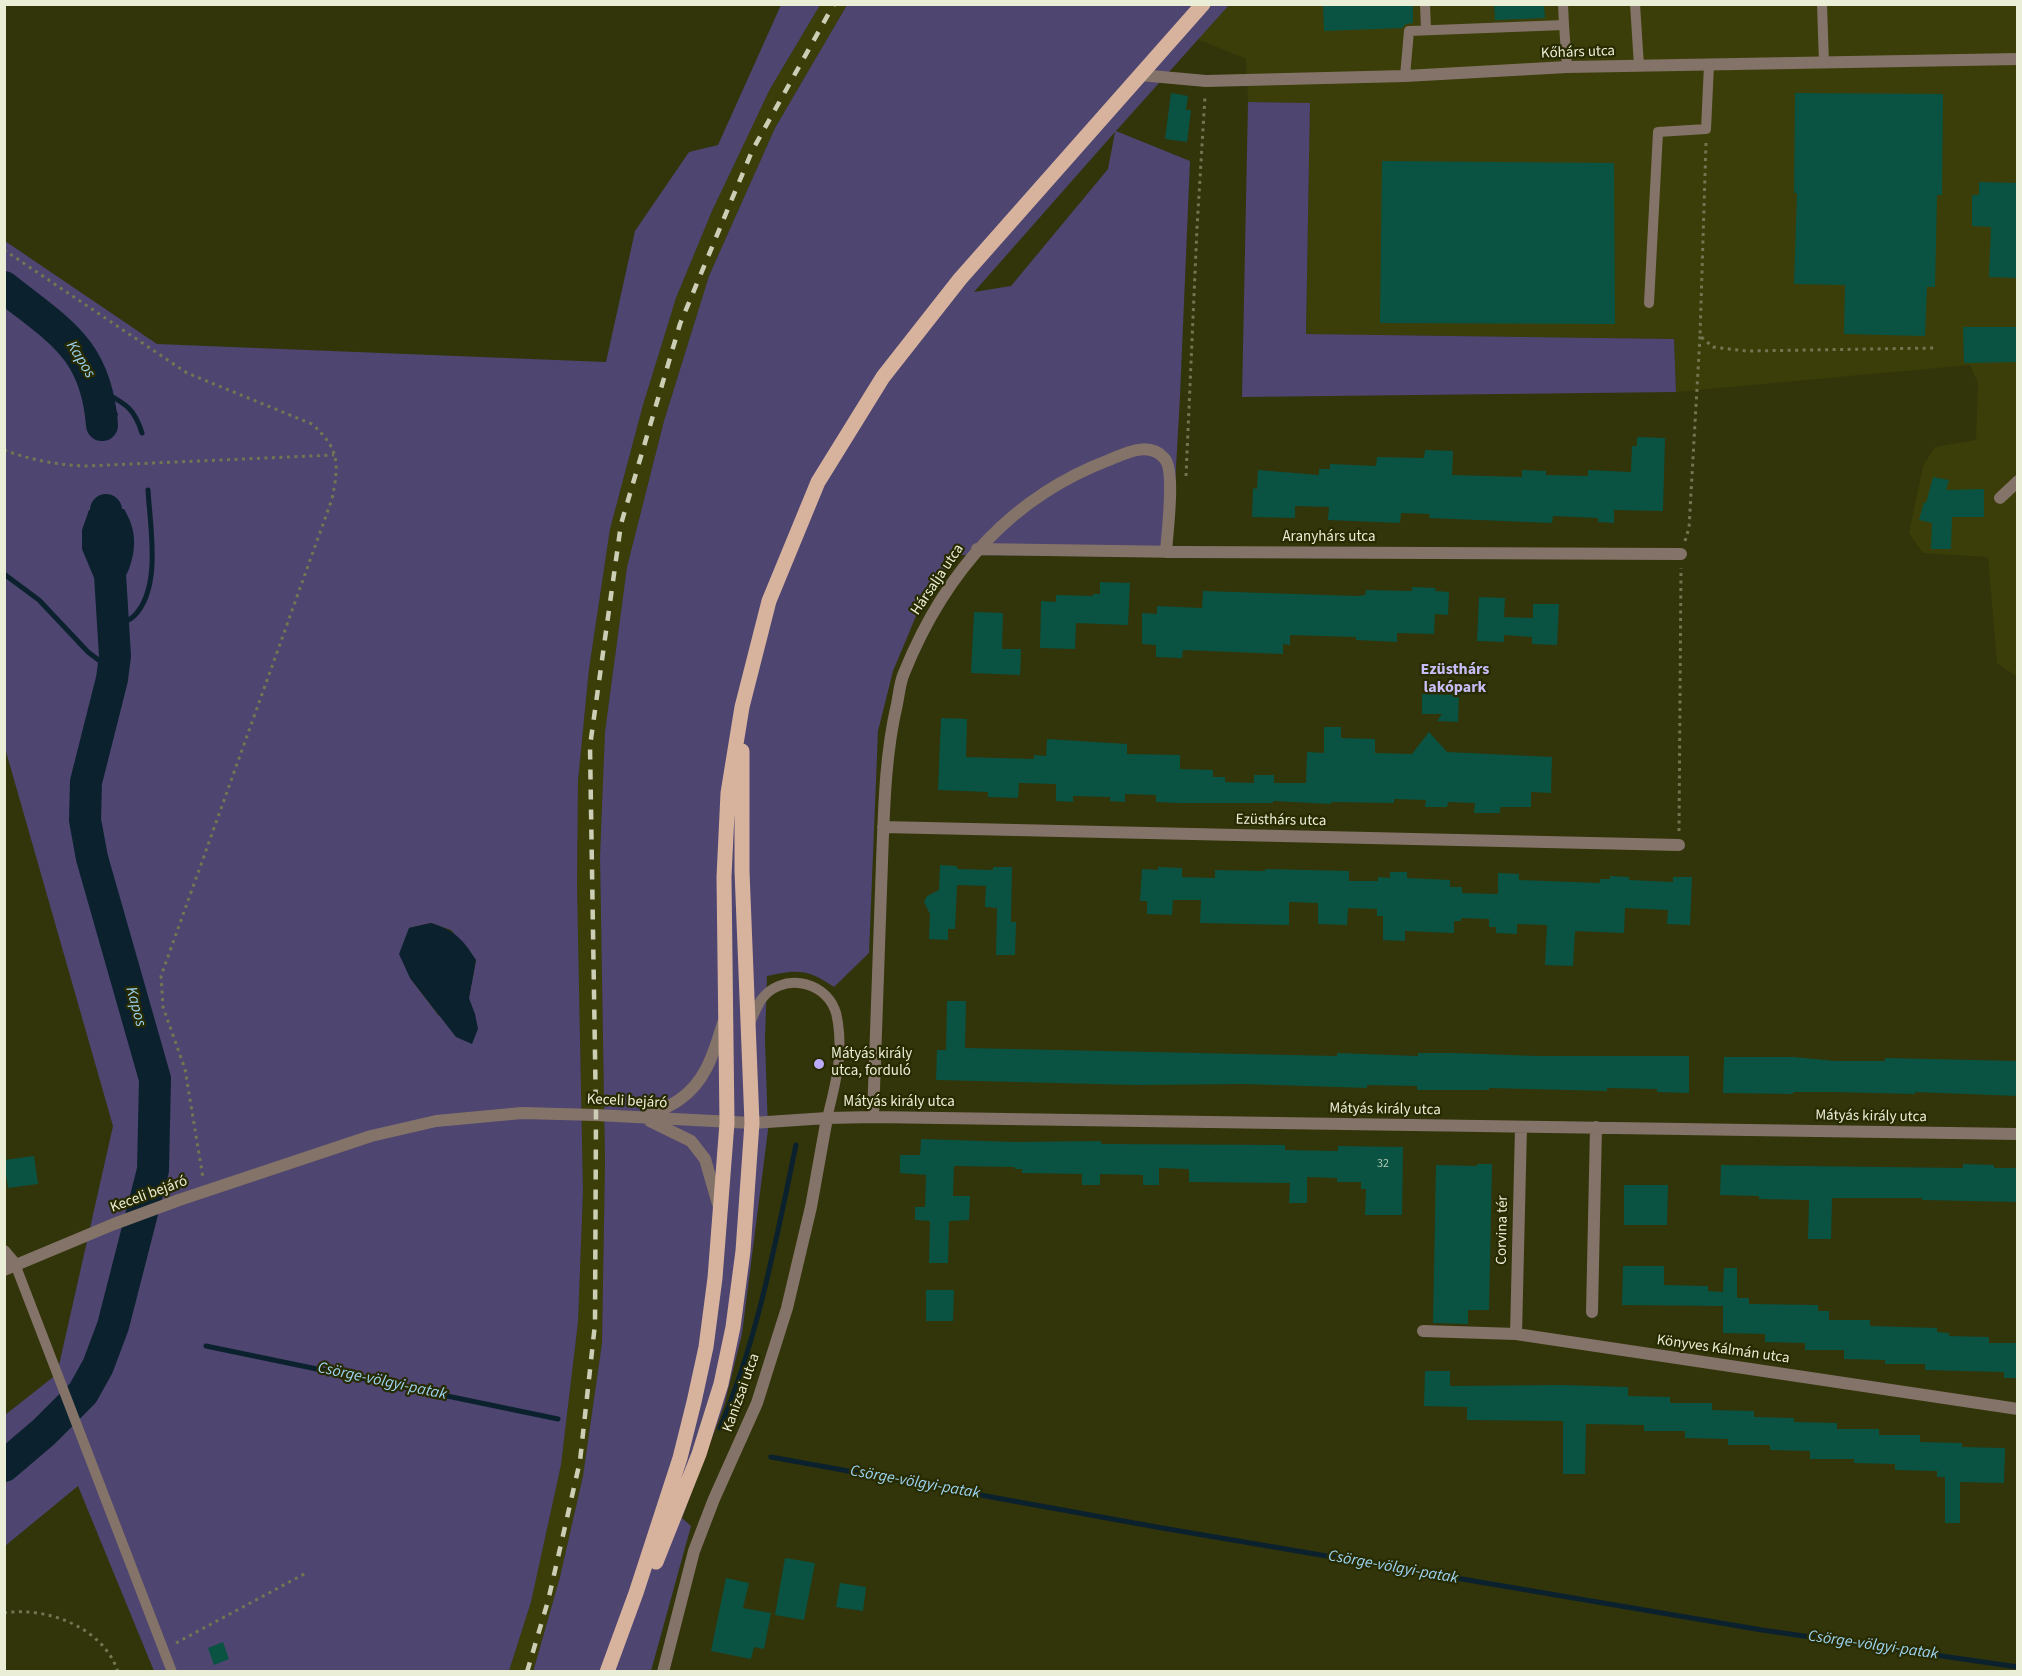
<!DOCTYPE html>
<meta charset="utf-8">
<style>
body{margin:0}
#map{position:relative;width:2022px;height:1676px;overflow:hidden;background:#32340a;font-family:"Source Sans 3",sans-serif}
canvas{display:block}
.frame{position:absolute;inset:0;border:6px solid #ebeed7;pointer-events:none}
</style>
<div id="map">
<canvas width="2022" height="1676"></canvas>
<div class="frame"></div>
</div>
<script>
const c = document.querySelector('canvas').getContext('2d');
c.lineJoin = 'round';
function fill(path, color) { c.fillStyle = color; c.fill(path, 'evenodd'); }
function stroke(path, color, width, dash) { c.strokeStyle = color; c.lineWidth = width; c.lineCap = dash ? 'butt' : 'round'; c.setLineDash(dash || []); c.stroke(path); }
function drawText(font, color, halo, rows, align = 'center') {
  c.font = font + ' "Source Sans 3",sans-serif'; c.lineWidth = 4.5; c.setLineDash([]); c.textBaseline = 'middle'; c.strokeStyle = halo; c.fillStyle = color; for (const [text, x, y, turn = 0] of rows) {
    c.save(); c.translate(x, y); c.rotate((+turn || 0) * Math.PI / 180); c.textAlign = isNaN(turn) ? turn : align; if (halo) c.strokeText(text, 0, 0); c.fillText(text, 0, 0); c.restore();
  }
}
fill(new Path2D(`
 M 1229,4 L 2017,5 L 2017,677 L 1997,663 L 1988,557 L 1923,553 L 1909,533 L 1923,466 L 1935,447 L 1976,440 L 1978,383 L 1970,365 L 1676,392 L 1674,339 L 1306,334 L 1310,103 L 1248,102 L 1246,59 L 1197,39 Z
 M 820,5 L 847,5 L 775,128 L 709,276 L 664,421 L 627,567 L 605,732 L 600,856 L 605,1162 L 602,1343 L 583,1476 L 560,1577 L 533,1671 L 509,1672 L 531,1602 L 561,1465 L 578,1322 L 583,1191 L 577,884 L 578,781 L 589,669 L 610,529 L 643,405 L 676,298 L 712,211 L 770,89 Z`), '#3b3e09');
fill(new Path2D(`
 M 781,5 L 820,5 L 770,89 L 712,211 L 676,298 L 643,405 L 610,529 L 589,669 L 578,781 L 577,884 L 583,1191 L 578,1322 L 561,1465 L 531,1602 L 509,1671 L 154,1671 L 78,1486 L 5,1546 L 5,1415 L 57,1374 L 113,1126 L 5,748 L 5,241 L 157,344 L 606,362 L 635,231 L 689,152 L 718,145 ZM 431,923 L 451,930 L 476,960 L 469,998 L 439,1016 L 410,978 L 409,928 Z
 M 847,5 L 1229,5 L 1116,131 L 1190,161 L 1180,396 L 1171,557 L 955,555 L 916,616 L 893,671 L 878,731 L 869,953 L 834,987 C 808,969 798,969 767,976 L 765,1040 L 768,1130 L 742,1334 L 724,1406 L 682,1518 L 691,1526 L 651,1671 L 533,1672 L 560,1577 L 583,1476 L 602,1343 L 605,1162 L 600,856 L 605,732 L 627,567 L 664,421 L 709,276 L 775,128 ZM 1115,132 L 1108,169 L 1011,286 L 974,292 Z
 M 1248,102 L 1310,103 L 1306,334 L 1674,339 L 1676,392 L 1242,397 Z`), '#4e4570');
fill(new Path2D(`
 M 94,380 L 105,390 L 118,414 L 115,425 L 86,425 C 90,410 83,393 94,380 Z
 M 124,509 C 136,529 137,547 129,569 C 126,576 121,583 120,591 C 118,606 124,615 114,627 L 105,626 L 102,597 L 82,549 L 82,530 L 89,510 Z
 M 431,923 C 455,931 462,938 476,960 L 469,998 L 475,1014 L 478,1029 L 472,1044 L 456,1037 L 410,978 L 399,954 L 409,928 Z`), '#0b222e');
stroke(new Path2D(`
 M 102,391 C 124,403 134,407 142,433
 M 4,574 L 39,600 L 88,652 L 113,671
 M 114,627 C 120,624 129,621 134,616 C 162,588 150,527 148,490
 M 113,1326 L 123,1328
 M 206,1346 L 558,1419
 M 720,1428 C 758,1338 776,1240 796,1145
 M 771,1457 L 1162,1528 L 1762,1630 L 2018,1667`), '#0b222e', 5);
stroke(new Path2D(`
 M 4,287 C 59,331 96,348 102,425
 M 4,1466 L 44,1432 L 83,1393 L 98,1366 L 113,1326 L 153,1170 L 155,1079 L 92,858 L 85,820 L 86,782 L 112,679 L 115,656 L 106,510`), '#0b222e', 32);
fill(new Path2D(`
 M 1323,4 L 1413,4 L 1413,23 L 1406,24 L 1402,28 L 1324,31 Z
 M 1494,4 L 1544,4 L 1545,18 L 1495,20 Z
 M 1171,93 L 1188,96 L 1186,110 L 1191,110 L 1187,142 L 1165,139 Z
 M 1795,93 L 1943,94 L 1942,195 L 1937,195 L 1935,287 L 1927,287 L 1925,336 L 1844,334 L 1845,285 L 1794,284 L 1797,193 L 1794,193 Z
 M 1382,161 L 1614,163 L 1615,324 L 1380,323 Z
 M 1979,182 L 2018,183 L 2018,278 L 1989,277 L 1991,227 L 1972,226 L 1972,195 L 1979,195 Z
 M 1963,327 L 2018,327 L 2018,362 L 1964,363 Z
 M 1637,437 L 1665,438 L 1663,511 L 1614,510 L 1614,523 L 1598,522 L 1598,518 L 1553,516 L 1552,523 L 1429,518 L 1430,514 L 1401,513 L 1400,523 L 1328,520 L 1329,507 L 1295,506 L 1295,518 L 1252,517 L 1253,488 L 1257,489 L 1258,470 L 1319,475 L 1319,469 L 1330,469 L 1330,464 L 1376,466 L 1377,457 L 1424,458 L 1425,450 L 1453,451 L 1452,475 L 1522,477 L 1522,470 L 1546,471 L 1546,475 L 1588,476 L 1588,470 L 1631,472 L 1632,446 L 1637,446 Z
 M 1933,477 L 1949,480 L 1946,490 L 1984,489 L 1984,517 L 1952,517 L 1951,549 L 1931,549 L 1932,523 L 1919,520 L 1924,502 L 1926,503 Z
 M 1100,582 L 1130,583 L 1128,625 L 1076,623 L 1075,649 L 1040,648 L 1041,601 L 1056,602 L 1056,595 L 1093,596 L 1093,594 L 1100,594 Z
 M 1412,587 L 1436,588 L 1435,591 L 1449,592 L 1448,615 L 1435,614 L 1434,634 L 1397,633 L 1397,642 L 1356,640 L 1356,637 L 1290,635 L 1290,645 L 1283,644 L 1283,654 L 1183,650 L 1182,658 L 1156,657 L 1156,645 L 1142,644 L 1142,613 L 1157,614 L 1157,606 L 1202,608 L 1203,591 L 1357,596 L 1365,595 L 1366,590 L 1412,591 Z
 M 1479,597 L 1505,598 L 1504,617 L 1533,618 L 1533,604 L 1559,604 L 1557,645 L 1532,644 L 1532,637 L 1504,635 L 1504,642 L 1477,641 Z
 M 974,612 L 1003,613 L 1002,649 L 1021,649 L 1020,675 L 971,673 Z
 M 1459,691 L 1458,722 L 1437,721 L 1442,714 L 1422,714 L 1422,694 L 1456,695 Z
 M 941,718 L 967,719 L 966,757 L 1034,759 L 1034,755 L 1046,756 L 1047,739 L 1127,744 L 1127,754 L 1180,755 L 1180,769 L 1213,770 L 1213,777 L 1225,777 L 1225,782 L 1254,783 L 1254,775 L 1274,775 L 1274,783 L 1306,783 L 1307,752 L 1324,753 L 1324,727 L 1341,727 L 1341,738 L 1375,739 L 1375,753 L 1412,754 L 1429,732 L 1447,752 L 1552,757 L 1551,793 L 1531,792 L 1531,807 L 1500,807 L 1500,813 L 1474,813 L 1475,803 L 1448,802 L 1447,807 L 1425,807 L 1426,800 L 1394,799 L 1394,803 L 1331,802 L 1331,804 L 1273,801 L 1273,803 L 1178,803 L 1156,802 L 1156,795 L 1125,794 L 1125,802 L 1110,801 L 1110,797 L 1073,796 L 1073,802 L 1056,801 L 1056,784 L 1019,783 L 1018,798 L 988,797 L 988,792 L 938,790 Z
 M 940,865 L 957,866 L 957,869 L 993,870 L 993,867 L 1012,867 L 1011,922 L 1016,922 L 1015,955 L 996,955 L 997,908 L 985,907 L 986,886 L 957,885 L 955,929 L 948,929 L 948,940 L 929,939 L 930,914 L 924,902 L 927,896 L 939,890 Z
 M 1158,867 L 1182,868 L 1182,877 L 1215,878 L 1215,870 L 1265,871 L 1265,869 L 1349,871 L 1349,881 L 1378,881 L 1378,877 L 1390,878 L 1390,872 L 1407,872 L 1407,878 L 1450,880 L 1450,887 L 1462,887 L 1462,893 L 1498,894 L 1498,873 L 1519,874 L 1519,880 L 1600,883 L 1600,879 L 1610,879 L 1610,876 L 1629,877 L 1629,880 L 1673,882 L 1673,877 L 1692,877 L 1690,925 L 1667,924 L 1668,910 L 1625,908 L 1624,933 L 1575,931 L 1573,966 L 1545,965 L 1547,925 L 1517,924 L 1517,934 L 1496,933 L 1496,927 L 1489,927 L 1489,919 L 1461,918 L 1461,921 L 1454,921 L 1454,933 L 1405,931 L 1405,941 L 1383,940 L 1383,916 L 1377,916 L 1377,909 L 1348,908 L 1347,925 L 1318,924 L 1318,903 L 1289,902 L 1289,925 L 1200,923 L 1201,900 L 1173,900 L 1172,915 L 1147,914 L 1147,901 L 1140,901 L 1142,869 L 1158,870 Z
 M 947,1001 L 966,1001 L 965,1048 L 1337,1056 L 1337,1053 L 1418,1056 L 1418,1053 L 1455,1053 L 1537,1056 L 1689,1056 L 1689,1093 L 1657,1092 L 1657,1089 L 1607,1088 L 1607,1091 L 1489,1088 L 1489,1090 L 1417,1090 L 1417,1086 L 1367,1085 L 1367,1088 L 1245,1084 L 1136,1085 L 936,1080 L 937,1050 L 946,1050 Z
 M 1724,1057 L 1794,1057 L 1835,1061 L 1885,1061 L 1885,1058 L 2018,1061 L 2018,1096 L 1915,1092 L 1915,1094 L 1834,1092 L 1793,1092 L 1793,1094 L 1723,1093 Z
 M 921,1139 L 1015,1142 L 1101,1141 L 1101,1144 L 1285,1145 L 1285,1150 L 1338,1151 L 1338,1146 L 1403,1147 L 1402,1215 L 1365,1215 L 1366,1189 L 1361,1189 L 1361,1182 L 1337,1182 L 1337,1178 L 1307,1177 L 1307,1203 L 1289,1203 L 1290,1183 L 1189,1182 L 1189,1169 L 1159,1168 L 1159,1185 L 1143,1185 L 1143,1175 L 1100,1174 L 1100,1185 L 1082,1185 L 1082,1174 L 1022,1173 L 1022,1169 L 1015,1169 L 1015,1167 L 954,1166 L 953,1196 L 970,1196 L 969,1220 L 949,1221 L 948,1263 L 929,1263 L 930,1221 L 915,1220 L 915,1207 L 925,1207 L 926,1175 L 900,1173 L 900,1155 L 920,1155 Z
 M 34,1156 L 38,1184 L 8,1188 L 4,1160 Z
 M 1477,1164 L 1492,1164 L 1489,1310 L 1468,1310 L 1468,1324 L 1433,1323 L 1436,1165 L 1477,1166 Z
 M 1963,1164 L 1994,1165 L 1994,1168 L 2018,1168 L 2018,1202 L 1922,1200 L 1922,1198 L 1832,1198 L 1831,1239 L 1808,1239 L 1809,1200 L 1759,1199 L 1759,1196 L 1720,1195 L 1721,1165 L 1963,1168 Z
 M 1624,1185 L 1668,1185 L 1667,1225 L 1624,1225 Z
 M 1623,1266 L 1664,1266 L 1664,1285 L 1708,1286 L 1708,1291 L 1723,1292 L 1724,1268 L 1737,1268 L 1737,1298 L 1749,1298 L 1749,1304 L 1818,1305 L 1818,1311 L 1829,1311 L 1829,1320 L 1870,1320 L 1870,1326 L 1937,1328 L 1937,1332 L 1949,1333 L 1949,1336 L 1989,1337 L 1989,1343 L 2018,1343 L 2018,1378 L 2004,1378 L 2004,1372 L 1925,1370 L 1925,1364 L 1885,1364 L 1885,1360 L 1844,1359 L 1844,1350 L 1805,1350 L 1805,1343 L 1765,1342 L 1765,1334 L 1723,1333 L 1723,1306 L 1622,1305 Z
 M 926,1290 L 954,1290 L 953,1321 L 926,1321 Z
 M 1425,1371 L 1450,1371 L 1450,1386 L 1562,1385 L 1628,1387 L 1628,1396 L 1670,1397 L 1670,1403 L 1712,1403 L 1712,1410 L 1754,1411 L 1754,1417 L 1794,1418 L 1794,1422 L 1837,1423 L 1837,1429 L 1879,1429 L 1879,1435 L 1920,1435 L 1920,1442 L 1962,1443 L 1962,1447 L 2005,1448 L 2004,1483 L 1960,1482 L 1960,1523 L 1945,1523 L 1945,1477 L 1937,1477 L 1937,1471 L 1895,1470 L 1895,1464 L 1854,1463 L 1854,1459 L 1810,1459 L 1810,1451 L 1770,1450 L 1770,1445 L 1728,1445 L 1728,1439 L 1685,1438 L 1685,1431 L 1644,1431 L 1644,1425 L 1586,1424 L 1585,1474 L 1563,1474 L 1563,1421 L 1467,1420 L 1467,1407 L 1424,1406 Z
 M 785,1558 L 815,1563 L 804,1620 L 775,1615 Z
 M 726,1578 L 749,1583 L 743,1608 L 771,1613 L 764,1649 L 754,1647 L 751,1659 L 711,1651 Z
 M 840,1583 L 866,1587 L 863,1611 L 836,1607 Z
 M 223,1642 L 229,1659 L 214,1665 L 208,1648 Z`), '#0a5343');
stroke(new Path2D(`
 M 1706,143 L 1700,336 L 1713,347 L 1746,351 L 1934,348
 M 4,250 L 187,373 L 312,424 C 340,449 339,464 332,499 L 161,976 L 163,1007 L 185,1069 L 203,1178
 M 4,450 C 31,460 58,465 86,466 L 334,455
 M 1186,476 L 1197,228 L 1205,96
 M 1685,541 L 1689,528 L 1700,336
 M 1679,831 L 1681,568
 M 4,1613 C 47,1606 104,1628 118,1672
 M 176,1643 L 306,1573`), '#737652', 3, [3, 4.5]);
stroke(new Path2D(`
 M 1425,4 L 1426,30
 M 1563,4 L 1564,25
 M 1635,4 L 1639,66
 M 1822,4 L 1824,63
 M 1405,76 L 1409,31 L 1564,25 L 1567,67
 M 1649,303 L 1658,132 L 1706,129 L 1709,65
 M 749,1025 C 753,1017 756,1008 761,1000 C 780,973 823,979 835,1010 C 837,1014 837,1019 838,1023 C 843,1057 835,1086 827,1118
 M 15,1264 L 172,1672`), '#847368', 10);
stroke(new Path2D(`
 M 1140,75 L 1206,81 L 1405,76 L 1567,67 L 2018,59
 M 2000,498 L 2018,481
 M 977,549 L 1183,552 L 1681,554
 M 883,827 L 1679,845
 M 645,1117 C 656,1112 669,1107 679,1100 C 706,1082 714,1052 723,1023
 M 873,1117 C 876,1032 879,947 882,862 C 884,809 885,755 897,704 C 899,694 900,682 904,673 C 944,574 1009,498 1109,460 C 1126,453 1149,441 1164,458 C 1176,469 1167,534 1166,552
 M 650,1121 L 691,1141 L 705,1159 L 718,1204
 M 4,1251 L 15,1264
 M 4,1270 L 114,1224 L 179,1200 L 371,1136 L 436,1121 L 522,1113 L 596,1115 L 752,1123 L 827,1118 L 873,1117 L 2018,1134
 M 1592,1312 L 1596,1127
 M 1423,1331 L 1516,1334 L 2018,1409
 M 1516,1334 L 1521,1127
 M 663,1672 L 694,1551 L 714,1499 L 757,1403 L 787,1308 L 811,1207 L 827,1118`), '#847368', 12);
stroke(new Path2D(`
 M 656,1562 L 699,1454 L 721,1384 L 733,1327 L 743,1251 L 752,1123 L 742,871 L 742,751
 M 607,1672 L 636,1593 L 680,1458 L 694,1402 L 706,1347 L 715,1278 L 727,1123 L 724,877 L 728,793 L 742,707 L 769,601 L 818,482 L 883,377 L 960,279 L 1203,4`), '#d7b39e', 15);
stroke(new Path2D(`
 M 527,1672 L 548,1601 L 580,1461 L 595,1324 L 596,1115 L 590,746 L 621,524 L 680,324 L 752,151 L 834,4`), '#cccfb5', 4.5, [10, 10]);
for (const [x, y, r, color] of [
 [819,1064,6,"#b9abf7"]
]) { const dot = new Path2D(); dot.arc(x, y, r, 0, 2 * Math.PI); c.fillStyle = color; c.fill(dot); stroke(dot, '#282a00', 2); }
drawText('12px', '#b3c7b2', null, [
 ["32",1383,1164]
]);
drawText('15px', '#ebeed7', '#282a00', [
 ["Kőhárs utca",1578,53,-2],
 ["Aranyhárs utca",1329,538],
 ["Hársalja utca",938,580,-56],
 ["Ezüsthárs utca",1281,821,1],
 ["Keceli bejáró",627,1102,3],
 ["Mátyás király utca",899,1103],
 ["Mátyás király utca",1385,1110,1],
 ["Mátyás király utca",1871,1117,1],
 ["Keceli bejáró",149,1195,-20],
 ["Corvina tér",1503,1230,-89],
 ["Könyves Kálmán utca",1723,1350,8],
 ["Kanizsai utca",742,1393,-70]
]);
drawText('15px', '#ebeed7', '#282a00', [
 ["Mátyás király",831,1055],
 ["utca, forduló",831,1072]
], 'left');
drawText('italic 16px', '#9bd4f2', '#282a00', [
 ["Kapos",80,360,58],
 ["Kapos",135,1007,75],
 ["Csörge-völgyi-patak",382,1382,12],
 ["Csörge-völgyi-patak",915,1483,10],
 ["Csörge-völgyi-patak",1393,1568,10],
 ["Csörge-völgyi-patak",1873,1646,8]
]);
drawText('bold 16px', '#c7bdf6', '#282a00', [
 ["Ezüsthárs",1455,670],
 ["lakópark",1455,688]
]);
</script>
